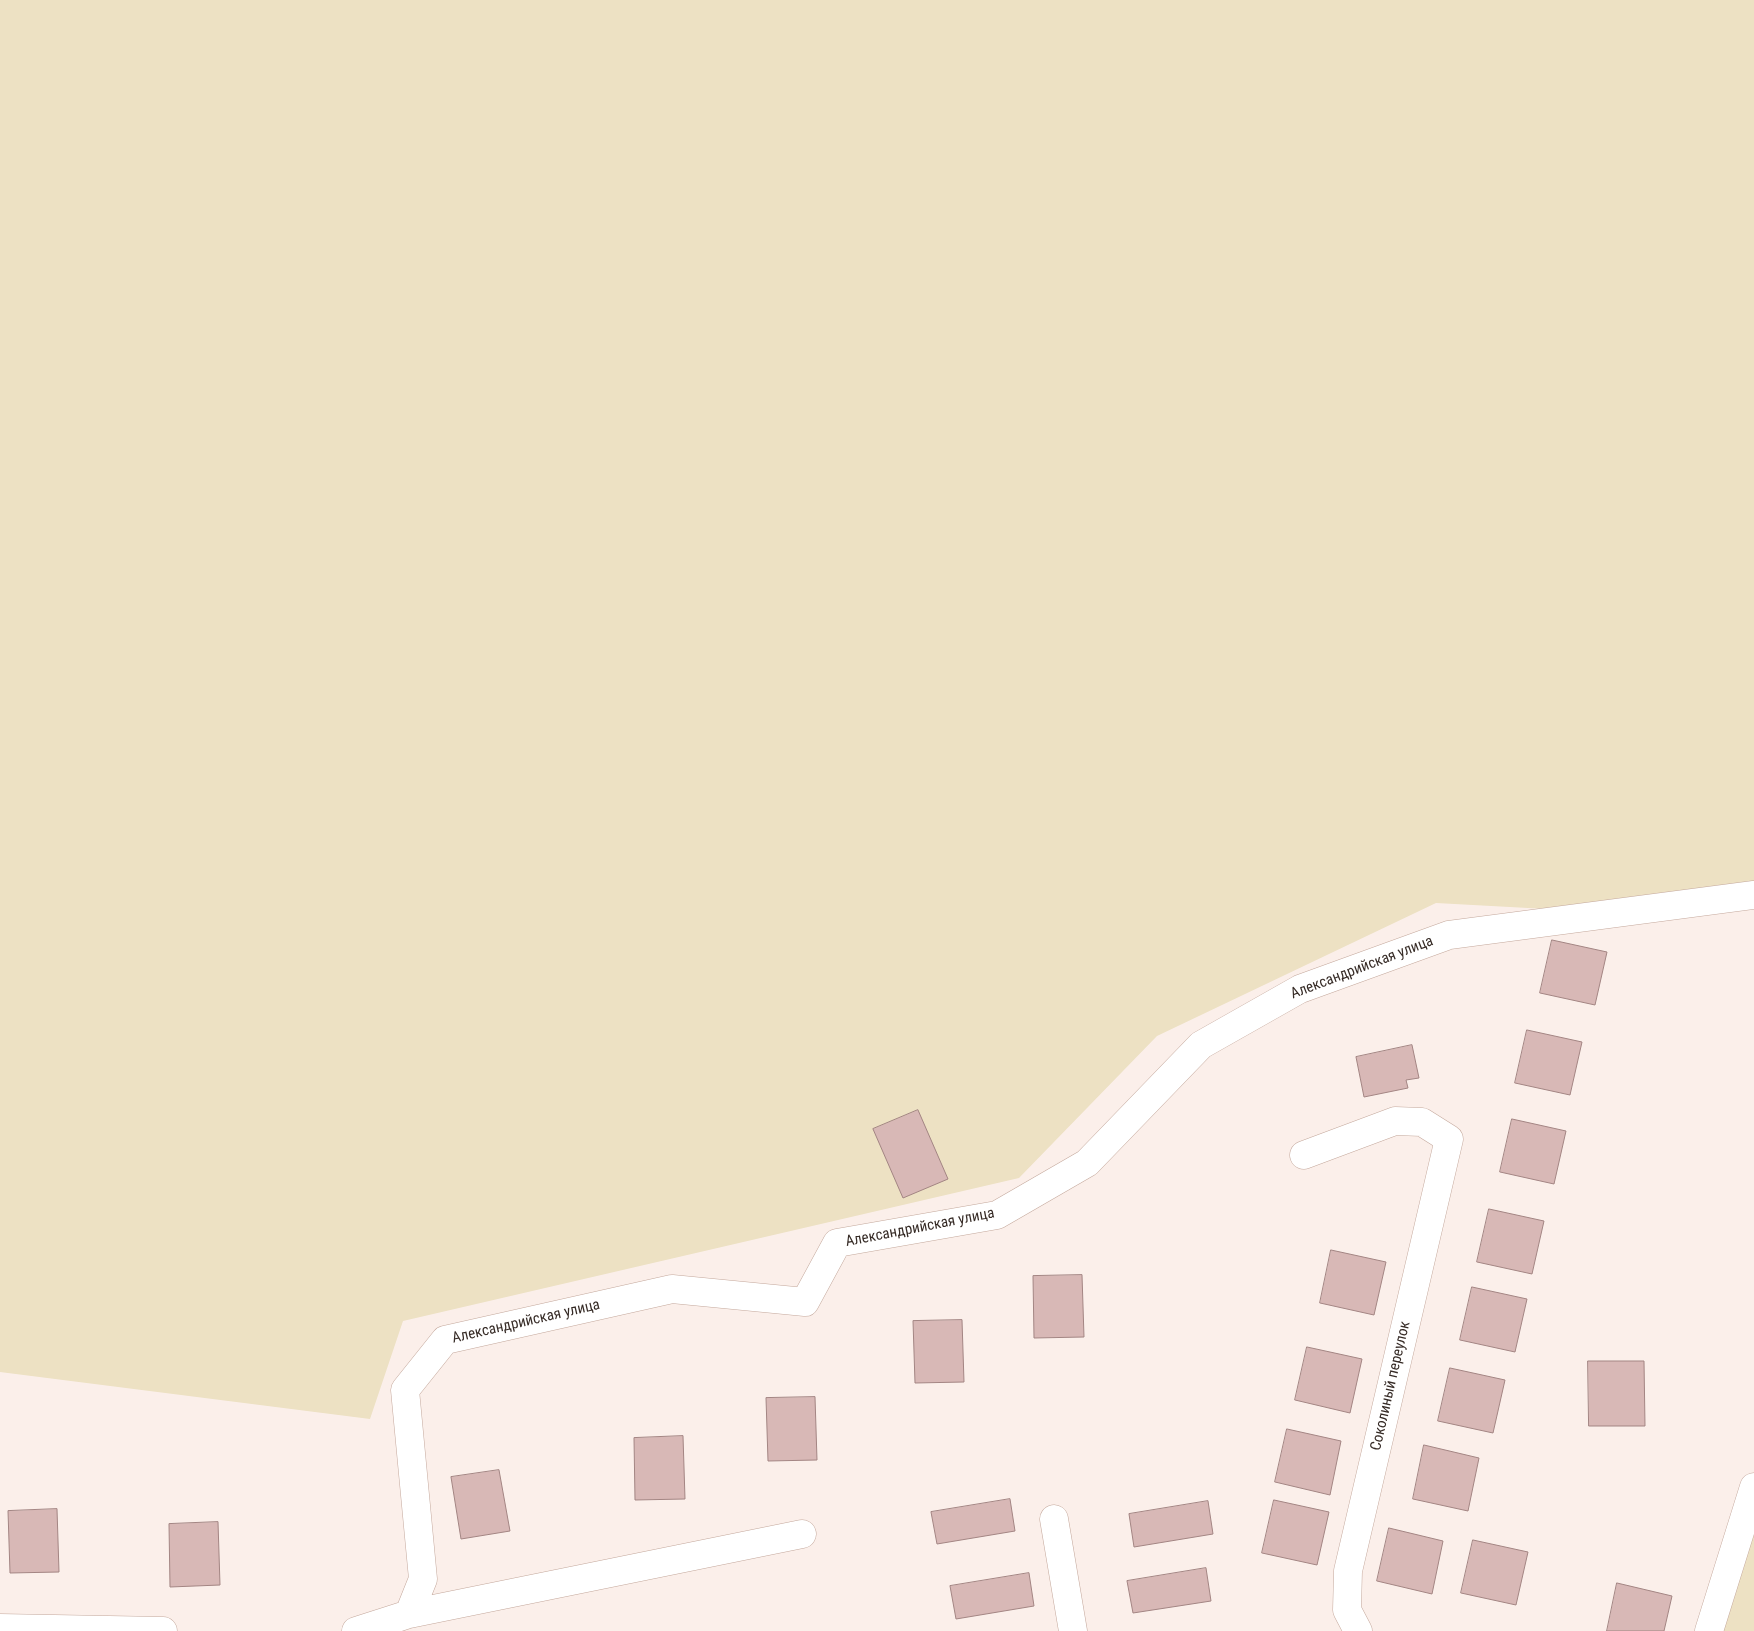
<!DOCTYPE html>
<meta charset="utf-8">
<style>
body{margin:0}
canvas{display:block;background:#fbefea}
</style>
<canvas width="1754" height="1631"></canvas>
<script>
const c = document.querySelector('canvas').getContext('2d');
c.lineJoin = 'round';
function fill(path, color) { c.fillStyle = color; c.fill(path, 'evenodd'); }
function stroke(path, color, width, dash) { c.strokeStyle = color; c.lineWidth = width; c.lineCap = dash ? 'butt' : 'round'; c.setLineDash(dash || []); c.stroke(path); }
function drawText(font, color, halo, rows, align = 'center') {
  c.font = font + ' "Roboto Condensed",sans-serif'; c.lineWidth = 4.5; c.setLineDash([]); c.textBaseline = 'middle'; c.strokeStyle = halo; c.fillStyle = color; for (const [text, x, y, turn = 0] of rows) {
    c.save(); c.translate(x, y); c.rotate((+turn || 0) * Math.PI / 180); c.textAlign = isNaN(turn) ? turn : align; if (halo) c.strokeText(text, 0, 0); c.fillText(text, 0, 0); c.restore();
  }
}
fill(new Path2D(`
 M 0,0 L 1754,0 L 1754,886 L 1657,915 L 1436,903 L 1157,1036 L 1019,1178 L 403,1321 L 370,1419 L 0,1372 Z
 M 1754,1508 L 1754,1631 L 1713,1631 Z`), '#ede1c3');
const building = new Path2D(`
 M 1552,940 L 1607,952 L 1595,1005 L 1540,993 Z
 M 1527,1030 L 1582,1042 L 1570,1095 L 1515,1083 Z
 M 1412,1045 L 1419,1078 L 1406,1080 L 1408,1088 L 1364,1097 L 1356,1057 Z
 M 918,1110 L 948,1179 L 903,1198 L 873,1129 Z
 M 1512,1119 L 1566,1131 L 1554,1184 L 1500,1172 Z
 M 1489,1209 L 1544,1221 L 1532,1274 L 1477,1262 Z
 M 1331,1250 L 1386,1262 L 1374,1315 L 1320,1303 Z
 M 1082,1275 L 1084,1337 L 1034,1338 L 1033,1276 Z
 M 1472,1287 L 1527,1299 L 1515,1352 L 1460,1340 Z
 M 962,1320 L 964,1382 L 915,1383 L 913,1321 Z
 M 1307,1347 L 1362,1359 L 1350,1413 L 1295,1400 Z
 M 1588,1361 L 1644,1361 L 1645,1426 L 1589,1426 Z
 M 1450,1368 L 1505,1380 L 1493,1433 L 1438,1421 Z
 M 815,1397 L 817,1460 L 768,1461 L 766,1398 Z
 M 1287,1429 L 1341,1441 L 1330,1495 L 1275,1482 Z
 M 683,1436 L 685,1499 L 635,1500 L 634,1438 Z
 M 1424,1445 L 1479,1458 L 1468,1511 L 1413,1499 Z
 M 499,1470 L 510,1531 L 461,1539 L 451,1477 Z
 M 1010,1499 L 1015,1531 L 937,1544 L 931,1512 Z
 M 1274,1500 L 1329,1512 L 1317,1565 L 1262,1553 Z
 M 1208,1501 L 1213,1534 L 1134,1547 L 1129,1514 Z
 M 57,1509 L 59,1572 L 10,1573 L 8,1511 Z
 M 218,1522 L 220,1585 L 170,1587 L 169,1524 Z
 M 1389,1528 L 1443,1541 L 1432,1594 L 1377,1581 Z
 M 1473,1540 L 1528,1552 L 1516,1605 L 1461,1593 Z
 M 1206,1568 L 1211,1601 L 1133,1613 L 1127,1581 Z
 M 1029,1573 L 1034,1606 L 956,1619 L 950,1586 Z
 M 1617,1583 L 1672,1596 L 1664,1631 L 1607,1631 Z`);
fill(building, '#d8b8b6');
stroke(building, '#a38583', 1);
const minor = new Path2D(`
 M 1304,1155 L 1395,1121 L 1422,1122 L 1449,1139 L 1348,1571 L 1347,1610 L 1358,1631
 M 1054,1519 L 1073,1631
 M 409,1614 L 802,1534
 M 0,1628 L 163,1631
 M 356,1631 L 409,1614 L 423,1579 L 405,1390 L 445,1340 L 672,1289 L 805,1302 L 837,1243 L 997,1215 L 1087,1163 L 1201,1045 L 1300,989 L 1449,935 L 1754,895
 M 1709,1631 L 1754,1487`);
stroke(minor, '#c4a89c', 29);
stroke(minor, '#fff', 28);
drawText('15px', '#362b26', '#fff', [
 ["Александрийская улица",1362,968,-21],
 ["Александрийская улица",920,1228,-11],
 ["Александрийская улица",526,1322,-13],
 ["Соколиный переулок",1391,1386,-77]
]);
</script>
